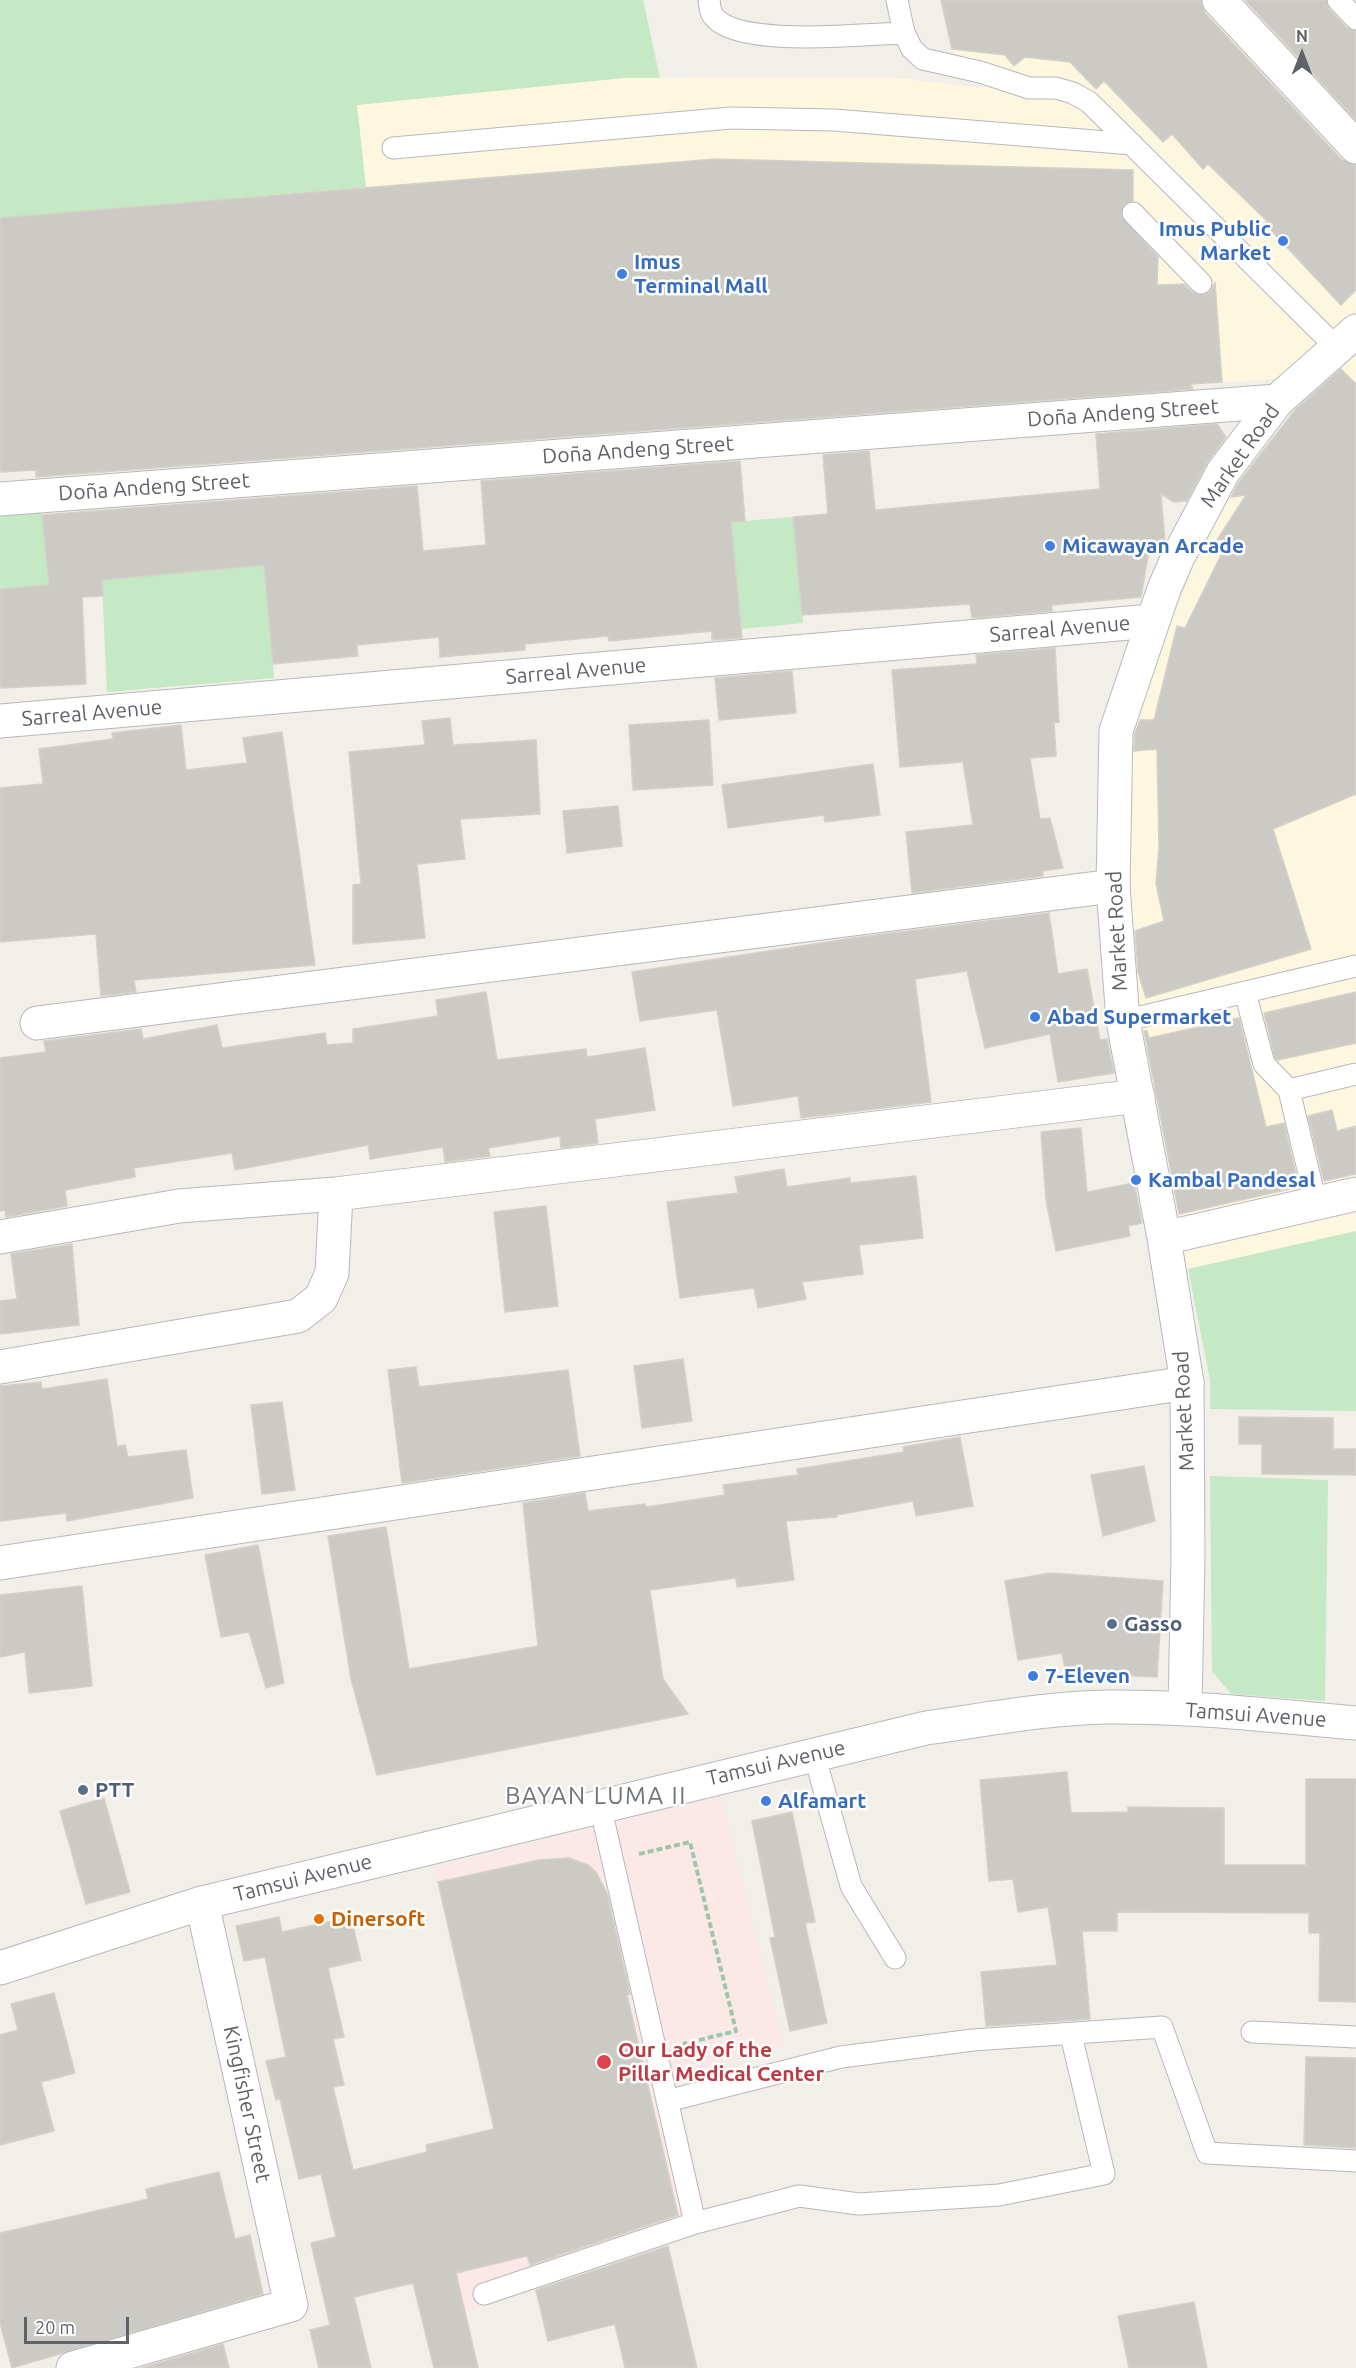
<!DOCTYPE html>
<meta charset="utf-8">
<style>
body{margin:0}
#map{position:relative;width:1356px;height:2368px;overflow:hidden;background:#f1efe8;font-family:Ubuntu,sans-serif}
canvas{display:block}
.north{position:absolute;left:1272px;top:24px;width:60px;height:60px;-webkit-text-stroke:4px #fff;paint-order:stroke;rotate:0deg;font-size:16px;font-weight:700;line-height:24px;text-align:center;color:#5f6368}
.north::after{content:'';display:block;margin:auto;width:21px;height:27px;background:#5f6368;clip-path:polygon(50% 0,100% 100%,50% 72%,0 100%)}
.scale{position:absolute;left:24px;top:2317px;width:105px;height:27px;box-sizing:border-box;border:3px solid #5f6368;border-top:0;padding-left:8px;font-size:18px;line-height:21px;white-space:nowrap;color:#5f6368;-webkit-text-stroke:4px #fff;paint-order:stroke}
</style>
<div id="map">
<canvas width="1356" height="2368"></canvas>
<div class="north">N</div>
<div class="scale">20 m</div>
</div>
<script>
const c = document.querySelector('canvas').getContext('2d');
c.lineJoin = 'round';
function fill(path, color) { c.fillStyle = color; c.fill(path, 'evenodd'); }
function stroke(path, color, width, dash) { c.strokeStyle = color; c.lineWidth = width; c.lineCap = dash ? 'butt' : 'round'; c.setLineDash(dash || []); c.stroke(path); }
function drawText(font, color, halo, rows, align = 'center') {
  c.font = font + ' Ubuntu,sans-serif'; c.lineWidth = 5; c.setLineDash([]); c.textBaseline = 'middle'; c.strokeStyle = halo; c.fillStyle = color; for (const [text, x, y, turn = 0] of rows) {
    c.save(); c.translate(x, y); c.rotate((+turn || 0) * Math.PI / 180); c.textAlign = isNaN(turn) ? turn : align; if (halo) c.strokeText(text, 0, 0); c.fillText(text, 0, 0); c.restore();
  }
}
fill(new Path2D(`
 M 941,0 L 1356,0 L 1356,310 L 1317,346 L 1276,379 L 1116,389 L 0,402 L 0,218 L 365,187 L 357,105 L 624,78 L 889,77 L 983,88 L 962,66 L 952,49 Z
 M 1356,352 L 1356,1231 L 1188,1269 L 1175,1215 L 1130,965 L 1131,752 L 1138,720 L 1170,625 L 1198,555 L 1230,494 L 1297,408 Z`), '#fef7e0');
fill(new Path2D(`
 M 720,1796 L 783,2047 L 674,2077 L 710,2229 L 465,2312 L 426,2145 L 494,2129 L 434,1867 Z`), '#fce8e6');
fill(new Path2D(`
 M 0,0 L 643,0 L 660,78 L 624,78 L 357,105 L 366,187 L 0,218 Z
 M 42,513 L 49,585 L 0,589 L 0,516 Z
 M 793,517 L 803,623 L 741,629 L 731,522 Z
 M 264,565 L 274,678 L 107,692 L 102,580 Z
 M 1356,1231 L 1356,1411 L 1210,1409 L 1210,1380 L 1188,1269 Z
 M 1210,1476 L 1328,1480 L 1325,1701 L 1231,1694 L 1212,1671 Z`), '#c5e8c5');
const building = new Path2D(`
 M 941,0 L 1201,0 L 1205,13 L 1342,160 L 1356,165 L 1356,290 L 1341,305 L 1264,223 L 1267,221 L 1208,164 L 1203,169 L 1172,134 L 1163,142 L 1104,81 L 1096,89 L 1070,62 L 1025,57 L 1014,66 L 1005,55 L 952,49 Z
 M 1245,0 L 1326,0 L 1329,9 L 1347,28 L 1356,31 L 1356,120 Z
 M 715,159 L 1133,170 L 1133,201 L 1124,204 L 1121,216 L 1158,257 L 1157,285 L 1184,284 L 1192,292 L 1204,295 L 1210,292 L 1215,282 L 1222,382 L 1190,384 L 1193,389 L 36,477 L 36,470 L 0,472 L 0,218 Z
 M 1341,369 L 1356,384 L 1356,794 L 1273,829 L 1311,949 L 1146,998 L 1138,972 L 1135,931 L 1164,921 L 1156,884 L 1159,847 L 1157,749 L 1134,751 L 1135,733 L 1140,720 L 1154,720 L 1177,626 L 1185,628 L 1229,539 L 1217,540 L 1246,495 L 1231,497 L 1239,482 L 1296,409 Z
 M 1217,424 L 1226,437 L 1207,463 L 1187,501 L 1174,502 L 1161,494 L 1165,542 L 1150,545 L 1141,597 L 1052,605 L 1052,611 L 972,618 L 970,604 L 802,615 L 793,517 L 828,514 L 823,455 L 869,451 L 875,510 L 1100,489 L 1096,434 Z
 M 740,461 L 745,521 L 731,522 L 742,638 L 712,640 L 712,631 L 609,641 L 608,636 L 525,644 L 525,650 L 440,657 L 439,637 L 357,645 L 358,656 L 273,664 L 264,565 L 102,580 L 103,596 L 82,597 L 86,684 L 0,688 L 0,589 L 49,585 L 42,515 L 417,486 L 423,551 L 486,545 L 481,481 Z
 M 1055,648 L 1059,722 L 1054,723 L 1056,756 L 1030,758 L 1040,819 L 1050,818 L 1063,868 L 1043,871 L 1043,876 L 912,893 L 906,832 L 973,825 L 963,762 L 900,767 L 892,670 L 977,664 L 976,655 Z
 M 792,671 L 796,713 L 719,720 L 715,678 Z
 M 450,718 L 453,745 L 536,740 L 540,814 L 460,819 L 465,859 L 417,864 L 425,938 L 353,944 L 353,885 L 361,884 L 349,752 L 425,745 L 422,721 Z
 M 709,720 L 713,785 L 633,790 L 629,725 Z
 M 181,725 L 186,770 L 247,763 L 243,738 L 282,732 L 315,965 L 134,980 L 136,992 L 101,996 L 96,934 L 0,942 L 0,788 L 43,784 L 39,749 L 113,739 L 112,733 Z
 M 873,764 L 880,815 L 825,822 L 824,815 L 728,828 L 722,785 Z
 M 618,806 L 622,846 L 567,853 L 563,811 Z
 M 1049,913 L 1058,974 L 1087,969 L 1100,1040 L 1107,1039 L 1114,1073 L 1058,1082 L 1050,1034 L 985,1048 L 967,971 L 915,979 L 931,1102 L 801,1118 L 798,1096 L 733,1106 L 717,1010 L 640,1021 L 632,972 L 853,938 Z
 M 486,992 L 497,1060 L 586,1049 L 587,1057 L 645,1048 L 655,1110 L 595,1119 L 598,1143 L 561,1148 L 560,1136 L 488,1148 L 490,1156 L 445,1162 L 443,1147 L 370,1159 L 368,1145 L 235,1170 L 232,1153 L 134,1168 L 135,1177 L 65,1190 L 67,1206 L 6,1217 L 5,1210 L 0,1211 L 0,1058 L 46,1052 L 44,1041 L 141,1029 L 143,1039 L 217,1025 L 222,1048 L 325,1033 L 327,1045 L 353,1043 L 353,1029 L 438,1016 L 436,1000 Z
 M 1356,992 L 1356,1043 L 1278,1060 L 1275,1058 L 1264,1013 Z
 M 1239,1018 L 1266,1127 L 1284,1123 L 1299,1187 L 1179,1214 L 1144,1031 L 1147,1031 L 1149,1038 Z
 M 1332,1110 L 1337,1131 L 1356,1126 L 1356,1174 L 1324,1181 L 1308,1116 Z
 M 1081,1128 L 1087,1192 L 1134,1183 L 1142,1223 L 1128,1226 L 1130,1236 L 1056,1251 L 1046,1200 L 1041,1132 Z
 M 784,1169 L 787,1187 L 850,1178 L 850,1183 L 916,1176 L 923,1238 L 859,1245 L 863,1274 L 802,1282 L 806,1299 L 758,1308 L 754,1288 L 680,1298 L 667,1202 L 738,1193 L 735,1177 Z
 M 546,1206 L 558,1306 L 505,1312 L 494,1212 Z
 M 72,1244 L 79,1325 L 0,1334 L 0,1301 L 17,1299 L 11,1254 Z
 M 683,1359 L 692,1421 L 642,1428 L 634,1366 Z
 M 416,1367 L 419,1387 L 568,1370 L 580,1456 L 402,1483 L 388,1370 Z
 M 107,1379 L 117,1446 L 125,1445 L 128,1457 L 186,1450 L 193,1498 L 67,1521 L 66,1513 L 0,1521 L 0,1386 L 41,1382 L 42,1389 Z
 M 282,1402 L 295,1490 L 262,1494 L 251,1405 Z
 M 1239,1417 L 1333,1418 L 1333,1449 L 1356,1449 L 1356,1475 L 1262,1474 L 1262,1444 L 1239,1444 Z
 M 960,1437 L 973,1506 L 916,1516 L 913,1501 L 837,1515 L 837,1517 L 786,1521 L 794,1580 L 737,1587 L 736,1578 L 650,1590 L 663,1679 L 688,1714 L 377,1775 L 351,1679 L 328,1536 L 386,1527 L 409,1669 L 538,1646 L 523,1503 L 585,1493 L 588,1511 L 645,1504 L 646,1507 L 725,1495 L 723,1485 L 798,1475 L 797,1469 L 904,1452 L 903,1447 Z
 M 1144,1466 L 1155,1521 L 1103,1536 L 1091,1475 Z
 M 258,1545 L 284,1683 L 266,1688 L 249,1632 L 221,1637 L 205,1555 Z
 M 1050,1573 L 1163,1581 L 1157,1677 L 1096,1674 L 1067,1679 L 1062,1653 L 1018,1660 L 1005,1581 Z
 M 82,1586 L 92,1686 L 29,1693 L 25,1652 L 0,1657 L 0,1595 Z
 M 1067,1772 L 1071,1813 L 1128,1812 L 1128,1807 L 1224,1808 L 1224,1865 L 1306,1865 L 1306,1779 L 1356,1779 L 1356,2002 L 1319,2001 L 1320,1933 L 1309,1933 L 1309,1913 L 1117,1912 L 1117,1931 L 1082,1931 L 1090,2019 L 986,2026 L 981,1972 L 1057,1965 L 1048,1907 L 1018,1912 L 1013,1879 L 989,1881 L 980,1780 Z
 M 104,1798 L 130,1892 L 86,1904 L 60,1811 Z
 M 792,1812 L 815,1922 L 805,1923 L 827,2023 L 790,2031 L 770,1938 L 775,1937 L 752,1821 Z
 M 569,1858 L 588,1865 L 596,1872 L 607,1893 L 630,1994 L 627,1995 L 678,2215 L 530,2265 L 527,2256 L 456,2273 L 478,2368 L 434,2368 L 413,2283 L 354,2297 L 371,2368 L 319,2368 L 310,2330 L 330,2325 L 311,2243 L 336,2237 L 321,2174 L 299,2179 L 280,2099 L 276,2100 L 266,2061 L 286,2057 L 265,1957 L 244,1961 L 236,1926 L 279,1917 L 282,1932 L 351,1917 L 361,1960 L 328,1968 L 344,2037 L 333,2039 L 344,2085 L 333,2087 L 353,2170 L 427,2152 L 426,2145 L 494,2129 L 438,1882 L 539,1860 Z
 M 54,1993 L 75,2073 L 41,2082 L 54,2131 L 0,2145 L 0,2035 L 18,2030 L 11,2004 Z
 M 1306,2057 L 1356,2058 L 1356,2148 L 1304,2145 Z
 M 219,2172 L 235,2239 L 250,2235 L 263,2294 L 12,2368 L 0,2323 L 0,2233 L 148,2199 L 146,2189 Z
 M 668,2246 L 697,2368 L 625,2368 L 615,2324 L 548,2341 L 536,2290 Z
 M 1194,2302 L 1207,2368 L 1129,2368 L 1118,2316 Z
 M 223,2344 L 229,2368 L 141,2368 Z`);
fill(building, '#cccac5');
stroke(building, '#d6d1c6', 1.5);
const lane = new Path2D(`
 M 709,0 C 710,6 710,13 714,17 C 740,48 864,34 904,33
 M 897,0 L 904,33 L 912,49 L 923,59 L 980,72 L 1029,88 L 1056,88 L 1073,93 L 1089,102 L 1337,348
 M 1338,0 L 1356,19
 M 393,148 L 731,118 L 834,120 L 1132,144
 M 1133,213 L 1201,283
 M 1245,992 L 1264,1064 L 1289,1090 L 1316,1203
 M 1123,1021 L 1356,966
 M 1289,1090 L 1356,1074
 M 814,1754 L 851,1886 L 895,1958
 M 600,1805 L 695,2223 L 799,2196 L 859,2204 L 999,2195 L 1104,2174 L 1071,2035
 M 1252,2032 L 1356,2037
 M 667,2101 L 841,2057 L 973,2040 L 1162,2027 L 1207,2153 L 1356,2161
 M 484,2294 L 695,2223`);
const street = new Path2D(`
 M 1219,0 L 1356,147
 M 0,499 L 1277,401
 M 0,721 L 1152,621
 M 37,1023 L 1113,886
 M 0,1237 L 179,1206 L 336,1194 L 1138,1096
 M 0,1367 L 298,1316 L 321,1298 L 332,1273 L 336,1194
 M 0,1563 L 1187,1383
 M 73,2368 L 291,2305 L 202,1903`);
const secondary = new Path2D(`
 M 1164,1238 L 1356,1194
 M 1185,1709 L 1188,1557 L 1187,1383 L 1164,1238 L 1123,1021 L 1113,886 L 1116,731 L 1164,589 L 1178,557 L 1223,472 L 1277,401 L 1356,331
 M 0,1968 L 202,1903 L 926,1728 C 985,1720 1046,1708 1106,1707 C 1190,1706 1273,1716 1356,1723`);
stroke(lane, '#b5b8bc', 23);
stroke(street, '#b5b8bc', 35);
stroke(secondary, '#b6babf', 35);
stroke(new Path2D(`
 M 639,1854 L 690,1842 L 736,2031 L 683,2044`), '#9cc7a9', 4, [6, 3]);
stroke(lane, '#fff', 21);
stroke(street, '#fff', 33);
stroke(secondary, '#fff', 33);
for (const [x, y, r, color] of [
 [1283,241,6,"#3f7fe0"],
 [622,274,6,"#3f7fe0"],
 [1050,546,6,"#3f7fe0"],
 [1035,1017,6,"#3f7fe0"],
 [1136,1180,6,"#3f7fe0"],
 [1112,1624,6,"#5c6f8a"],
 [1033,1676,6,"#3f7fe0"],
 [83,1790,6,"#5c6f8a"],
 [766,1801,6,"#3f7fe0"],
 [319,1919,6,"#e8710a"],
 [604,2062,8,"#e0444e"]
]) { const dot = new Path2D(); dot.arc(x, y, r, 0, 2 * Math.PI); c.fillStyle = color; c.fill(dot); stroke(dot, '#fff', 2); }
drawText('bold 21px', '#366cbe', '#fff', [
 ["Imus Public",1271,229,"right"],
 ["Market",1271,253,"right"],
 ["Imus",634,262],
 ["Terminal Mall",634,286],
 ["Micawayan Arcade",1062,546],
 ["Abad Supermarket",1047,1017],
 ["Kambal Pandesal",1148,1180],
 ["7-Eleven",1045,1676],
 ["Alfamart",778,1801]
], 'left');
drawText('21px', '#5f6368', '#fff', [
 ["Doña Andeng Street",1123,413,-4],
 ["Doña Andeng Street",638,450,-4],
 ["Market Road",1240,456,-55],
 ["Doña Andeng Street",154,487,-4],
 ["Sarreal Avenue",1060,629,-5],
 ["Sarreal Avenue",576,671,-5],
 ["Sarreal Avenue",92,713,-5],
 ["Market Road",1117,931,-93],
 ["Market Road",1184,1411,-93],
 ["Tamsui Avenue",1256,1715,4],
 ["Tamsui Avenue",776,1763,-13],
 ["Tamsui Avenue",303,1878,-14],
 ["Kingfisher Street",247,2104,78]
]);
drawText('bold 21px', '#4e5e75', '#fff', [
 ["Gasso",1124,1624],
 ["PTT",95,1790]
], 'left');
drawText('bold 21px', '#c56008', '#fff', [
 ["Dinersoft",331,1919]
], 'left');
drawText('bold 21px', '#be3a42', '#fff', [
 ["Our Lady of the",618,2050],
 ["Pillar Medical Center",618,2074]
], 'left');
c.letterSpacing = '1.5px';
drawText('24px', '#70757a', '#fff', [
 ["BAYAN LUMA II",596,1796]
]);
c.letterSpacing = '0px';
</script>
